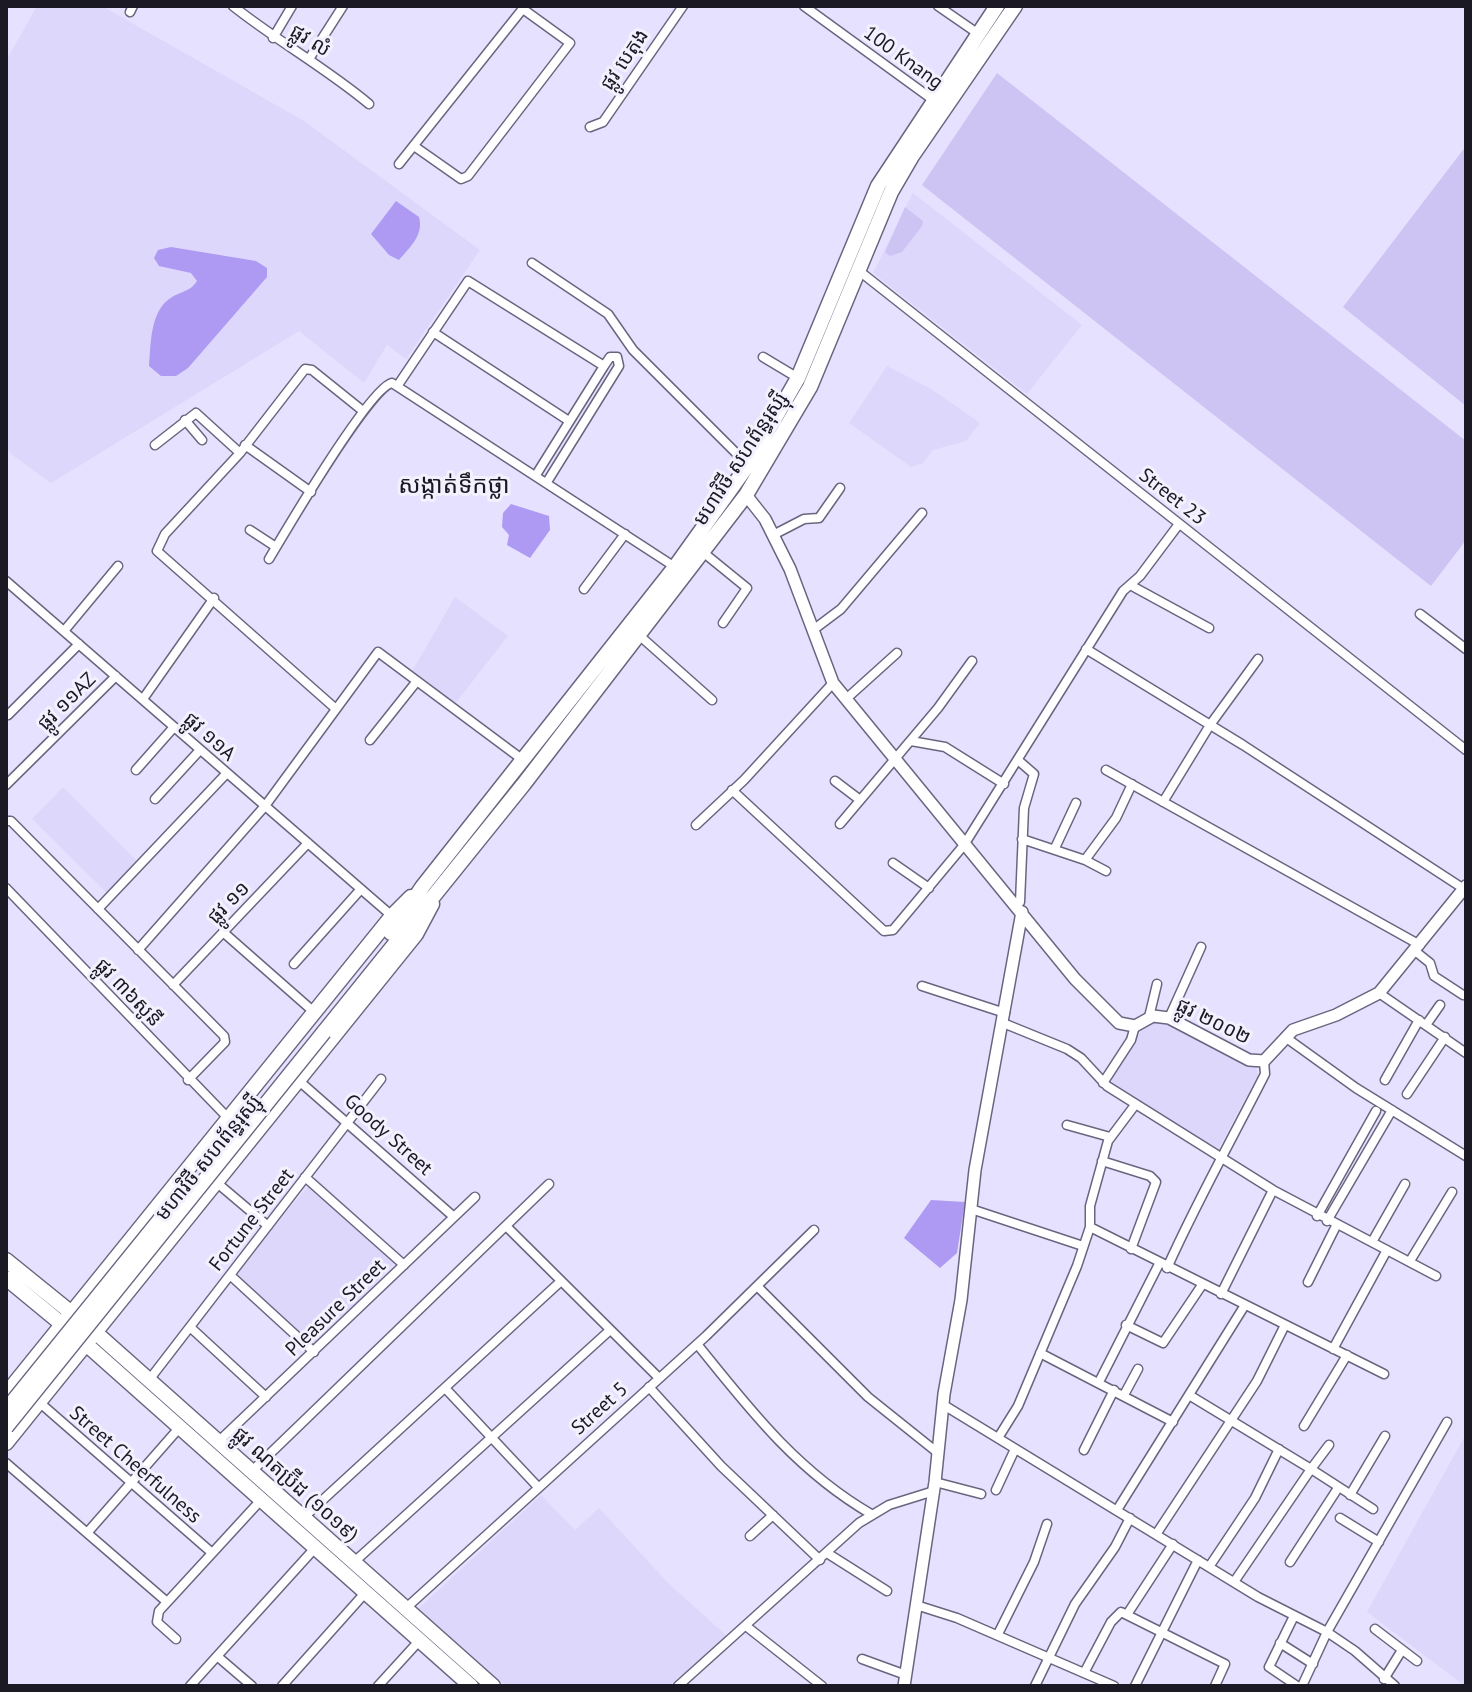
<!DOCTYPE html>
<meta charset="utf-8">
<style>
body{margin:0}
#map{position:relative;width:1472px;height:1692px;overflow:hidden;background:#e6e1ff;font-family:"PT Sans",sans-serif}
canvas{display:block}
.frame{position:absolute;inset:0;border:8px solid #1b1924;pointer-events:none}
</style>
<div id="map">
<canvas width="1472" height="1692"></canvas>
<div class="frame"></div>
</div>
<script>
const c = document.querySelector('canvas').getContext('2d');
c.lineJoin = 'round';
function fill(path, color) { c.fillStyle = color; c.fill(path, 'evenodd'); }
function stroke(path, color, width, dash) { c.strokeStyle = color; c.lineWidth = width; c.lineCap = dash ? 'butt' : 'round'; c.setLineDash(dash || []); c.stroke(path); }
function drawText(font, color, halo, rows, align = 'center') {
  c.font = font + ' "PT Sans","Noto Sans Khmer",sans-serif'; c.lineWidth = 6; c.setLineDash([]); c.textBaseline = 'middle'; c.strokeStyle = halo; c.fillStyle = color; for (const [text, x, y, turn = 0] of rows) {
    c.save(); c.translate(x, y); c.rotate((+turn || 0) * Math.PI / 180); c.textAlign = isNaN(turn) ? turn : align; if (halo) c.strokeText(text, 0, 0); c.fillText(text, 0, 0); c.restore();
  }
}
fill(new Path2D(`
 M 37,6 L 102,6 L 304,121 L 480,250 L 406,359 L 387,345 L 364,383 L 299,331 L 51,483 L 11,454 L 6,447 L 6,61 Z
 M 913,193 L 1082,325 L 1027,394 L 873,273 Z
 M 887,366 L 931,389 L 980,423 L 966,441 L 933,450 L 923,463 L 911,467 L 849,423 Z
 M 455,597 L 508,636 L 454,705 L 411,673 Z
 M 63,787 L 139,863 L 108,894 L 32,819 Z
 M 1159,1019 L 1256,1068 L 1258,1075 L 1217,1151 L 1111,1084 L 1113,1075 L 1148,1020 Z
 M 316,1178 L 401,1256 L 310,1354 L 228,1276 Z
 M 1466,1434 L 1466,1686 L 1465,1686 L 1367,1612 Z
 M 541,1495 L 575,1530 L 599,1508 L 668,1583 L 727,1636 L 669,1686 L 506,1686 L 418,1609 Z`), '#ddd7fc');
fill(new Path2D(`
 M 997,73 L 1466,441 L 1466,540 L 1431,586 L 922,185 Z
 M 1466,146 L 1466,406 L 1343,307 Z
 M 905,207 L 923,221 L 922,226 L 902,252 L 890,256 L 885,252 Z`), '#cdc4f4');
fill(new Path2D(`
 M 396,201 L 419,217 C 424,235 410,247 399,260 L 389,255 L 371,234 Z
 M 171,247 L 256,261 L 267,268 L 267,277 L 188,368 L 176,376 L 161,376 L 149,366 C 151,343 150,310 172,297 C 182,291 191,291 197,281 L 191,273 L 159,266 L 154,258 L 158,250 Z
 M 511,504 L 549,516 L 550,530 L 530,558 L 507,545 L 509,535 L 502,527 L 503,513 Z
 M 931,1200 L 965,1202 L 957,1253 L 940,1268 L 904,1238 Z`), '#ae9af3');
const minor = new Path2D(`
 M 233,6 C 277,41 326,68 369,104
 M 804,6 L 936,102
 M 938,6 L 980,35
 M 130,12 L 133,6
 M 273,38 L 292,6
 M 309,59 L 343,6
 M 590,127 L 603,122 L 683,6
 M 414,146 L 461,179 L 468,176 L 570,43 L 523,9
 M 399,164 L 525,6
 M 532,263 L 608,314 L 633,350 L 748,465
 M 858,270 L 1466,750
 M 433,332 L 569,421
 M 763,357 L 798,378
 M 398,385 L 468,281 L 604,366
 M 185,420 L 202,440
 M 155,445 L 196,413 L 240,453
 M 245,445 L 311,492
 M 536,475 L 604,366 L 610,357 L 617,357 L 619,366 L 547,482
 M 250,530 L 276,547
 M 773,535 L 804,519 L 819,518 L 840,488
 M 704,553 L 747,588 L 723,623
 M 269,559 C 285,532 370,387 392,383 L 678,569
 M 6,581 L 392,916
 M 1132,586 L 1209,628
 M 584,589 L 625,534
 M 1420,614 L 1466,649
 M 813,630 L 841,609 L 922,513
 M 64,631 L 118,566
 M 640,636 L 712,700
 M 1086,649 L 1243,745 L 1464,889
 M 143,699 L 214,598
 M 846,699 L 897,653
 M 336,709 L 157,551 L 165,534 L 240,453 L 305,369 L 312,370 L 363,411
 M 8,715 L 79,644
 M 370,740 L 417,681
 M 911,741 L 945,747 L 1004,784
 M 136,770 L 174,727
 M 1106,770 L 1420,945
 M 835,781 L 860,800
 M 6,785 L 116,676
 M 732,790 L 884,931 L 893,930 L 964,845 L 1123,591 L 1140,576 L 1179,524
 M 155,799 L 200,750
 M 1163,802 L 1210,725 L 1258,659
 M 6,821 L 11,821 L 224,1036 L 225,1042 L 188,1080
 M 840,824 L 938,708 L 972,661
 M 696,825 L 744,780 L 833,683
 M 1022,839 L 1085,860 L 1106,871
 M 1055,848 L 1076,803
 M 1085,860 L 1116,818 L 1132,784
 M 893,863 L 929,888
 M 6,888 L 228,1118
 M 1016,905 L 1020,902 L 1024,808 L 1034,774 L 1019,761
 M 98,909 L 226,774
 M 223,932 L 314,1012
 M 138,950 L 265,806 L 378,652 L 523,760
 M 1415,951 L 1430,963 L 1434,976 L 1463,995
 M 294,964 L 361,889
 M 173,985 L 308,843
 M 922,986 L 1005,1013
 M 1379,993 L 1466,1053
 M 1149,1017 L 1157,984
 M 1169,1018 L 1201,947
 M 1003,1023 L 1067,1049 L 1081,1058 L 1107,1086 L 1273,1190 L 1436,1276
 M 1426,1025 L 1440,1005
 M 1285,1037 L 1356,1088 L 1466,1156
 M 298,1080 L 454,1217
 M 1385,1080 L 1419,1020
 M 1103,1083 L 1131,1040 L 1135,1026
 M 1407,1094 L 1445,1037
 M 1067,1125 L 1110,1137
 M 1102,1161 L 1150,1176 L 1156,1182 L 1131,1249
 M 305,1177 L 404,1265
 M 216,1182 L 268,1226
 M 971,1209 L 1083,1246
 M 1317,1216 L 1376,1111
 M 1327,1221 L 1392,1110
 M 507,1227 L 659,1378
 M 1090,1227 L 1384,1374
 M 1372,1242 L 1405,1184
 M 1410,1261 L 1452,1192
 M 1167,1268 C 1197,1201 1232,1139 1265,1074 L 1264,1061
 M 230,1275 L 314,1352
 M 1308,1282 L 1336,1226
 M 757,1286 L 868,1397 L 938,1453
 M 1221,1294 L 1273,1190
 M 1126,1325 L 1163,1343 L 1202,1285
 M 190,1327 L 266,1397
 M 697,1344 C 750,1410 797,1471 871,1514
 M 1333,1349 L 1387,1250
 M 1040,1353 L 1173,1422
 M 149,1380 L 381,1079
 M 1099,1382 L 1159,1264
 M 649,1387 L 721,1466 L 820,1560
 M 445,1388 L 538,1487
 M 1124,1395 L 1138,1369
 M 1189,1395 L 1311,1469 L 1234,1582
 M 39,1402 L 211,1552
 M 942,1404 L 1258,1597 L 1327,1632 L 1355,1651 L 1395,1686
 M 1304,1426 L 1347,1355
 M 998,1438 L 1018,1406 L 1077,1266 L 1090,1227 L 1090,1206 L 1108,1141 L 1135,1105
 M 218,1442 L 475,1197
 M 1329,1445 L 1311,1469 L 1373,1509
 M 1084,1450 L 1114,1390
 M 6,1463 L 167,1602
 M 251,1472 L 549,1184
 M 935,1482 L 981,1494
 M 996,1490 L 1015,1449
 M 1350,1495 L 1385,1436
 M 1117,1510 L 1245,1305
 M 303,1518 L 560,1282
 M 1340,1518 L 1379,1542
 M 87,1533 L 180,1427
 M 1157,1533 L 1257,1381 L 1285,1325
 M 750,1536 L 773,1515
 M 827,1553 L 887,1591
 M 1290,1562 L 1338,1488
 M 353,1563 L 609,1331
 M 1209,1567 L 1255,1498 L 1279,1449
 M 916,1605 L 957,1618 L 1114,1686
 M 405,1609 L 706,1336 L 814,1230
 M 1128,1613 L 1173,1544
 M 1294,1616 L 1269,1667 L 1297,1686
 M 746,1626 L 822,1686
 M 1375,1629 L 1417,1661
 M 998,1634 L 1034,1562 L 1047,1524
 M 176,1639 L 157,1622 L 159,1611 L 261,1500
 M 1280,1643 L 1313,1664
 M 217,1656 L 252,1686
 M 862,1659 L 906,1675
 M 1084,1673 L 1111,1622 L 1121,1612 L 1225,1664 L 1215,1686
 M 1384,1679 L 1402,1650
 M 190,1686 L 315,1548
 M 282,1686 L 365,1593
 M 378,1686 L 419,1641
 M 678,1686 L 859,1523 L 889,1505 L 934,1491
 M 1035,1686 L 1075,1604 L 1115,1547 L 1130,1518
 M 1135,1686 L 1198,1560
 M 1302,1686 L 1327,1632 L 1447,1422`);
const tertiary = new Path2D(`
 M 746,495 L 765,519 L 790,569 L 833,683 L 1075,979 L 1119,1023 L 1135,1026 L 1153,1016 L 1169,1018 L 1249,1060 L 1264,1061 L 1293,1030 L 1336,1015 L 1379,993 L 1466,886
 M 904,1686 L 935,1482 L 944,1394 L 961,1300 L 975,1170 L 1022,912`);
const primary = new Path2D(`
 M 6,1260 L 95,1332 L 493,1686
 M 6,1278 L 86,1344 L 471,1686
 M 6,1394 L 392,916 L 411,897
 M 6,1443 L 416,934 L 432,904`);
const trunk = new Path2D(`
 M 391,933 L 423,886 L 675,567 L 748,465 L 798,378 L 878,186 L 997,6
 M 324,1032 L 523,785 L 746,495 L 810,387 L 891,192 L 912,156 L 1015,6`);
stroke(minor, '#6a657f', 11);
stroke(tertiary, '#6a657f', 14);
stroke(primary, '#6a657f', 17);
stroke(trunk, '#6a657f', 17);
stroke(minor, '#fff', 8);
stroke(tertiary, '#fff', 11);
stroke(primary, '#fff', 14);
stroke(trunk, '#fff', 14);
const trunkBridge = new Path2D(`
 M 6,1410 L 167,1211
 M 6,1427 L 324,1032`);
stroke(trunkBridge, '#6a657f', 17, []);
stroke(trunkBridge, '#fff', 14);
drawText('20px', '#1b1924', '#f3f1fd', [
 ["ផ្លូវ លំ",310,41,31],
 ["100 Knang",903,58,36],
 ["ផ្លូវ បេតុង",625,60,-56],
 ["មហាវិថី សហព័ន្ធរុស្ស៊ី",741,459,-57],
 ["Street 23",1172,497,38],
 ["ផ្លូវ ១១AZ",67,702,-45],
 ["ផ្លូវ ១១A",209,737,42],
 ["ផ្លូវ ១១",229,903,-46],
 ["ផ្លូវ ៣៦សូនី",128,993,46],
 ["ផ្លូវ ២០០២",1213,1022,26],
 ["Goody Street",388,1135,42],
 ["មហាវិថី សហព័ន្ធរុស្ស៊ី",209,1158,-51],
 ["Fortune Street",252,1220,-52],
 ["Pleasure Street",336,1308,-44],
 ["Street 5",600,1409,-42],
 ["Street Cheerfulness",135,1465,41],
 ["ផ្លូវ ណតប្រ៊ីដ (១០១៩)",295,1485,42]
]);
drawText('24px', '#1b1924', '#f3f1fd', [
 ["សង្កាត់ទឹកថ្លា",454,486]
]);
</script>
